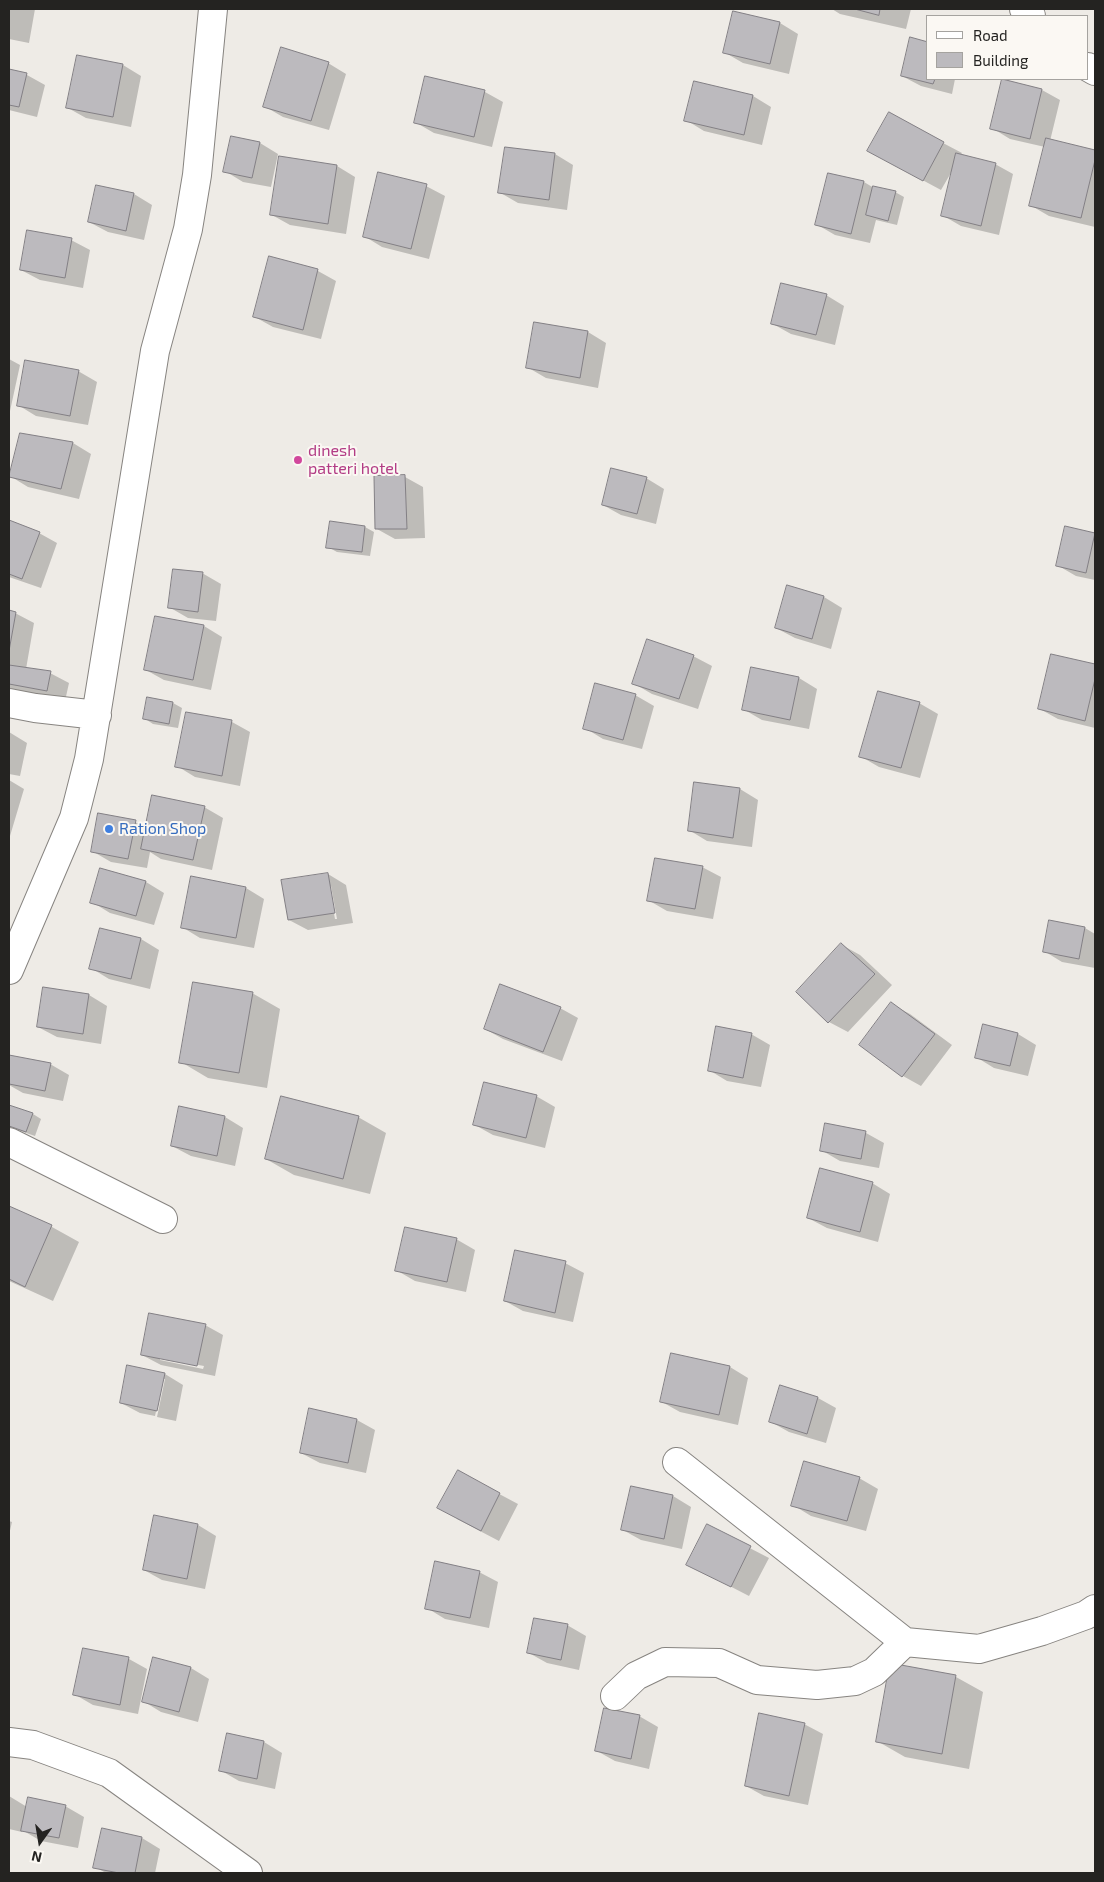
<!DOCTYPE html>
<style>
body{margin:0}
#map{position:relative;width:1104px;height:1882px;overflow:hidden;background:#eeebe6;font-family:"Exo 2",sans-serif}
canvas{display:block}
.frame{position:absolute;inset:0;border:10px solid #242321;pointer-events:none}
.legend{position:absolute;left:926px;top:15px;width:162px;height:65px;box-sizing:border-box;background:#fbf8f3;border:1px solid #a5a39f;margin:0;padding:6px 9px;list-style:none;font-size:15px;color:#242321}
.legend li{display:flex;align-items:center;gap:10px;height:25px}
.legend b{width:25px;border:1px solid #a5a39f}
.north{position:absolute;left:15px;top:1817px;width:50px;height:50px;-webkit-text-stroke:4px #fbf8f3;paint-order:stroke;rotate:193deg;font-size:14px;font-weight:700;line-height:20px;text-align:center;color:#242321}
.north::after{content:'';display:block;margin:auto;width:18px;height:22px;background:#242321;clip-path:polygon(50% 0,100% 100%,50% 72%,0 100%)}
</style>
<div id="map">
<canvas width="1104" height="1882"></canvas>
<div class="frame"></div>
<ul class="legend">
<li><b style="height:6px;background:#fff"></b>Road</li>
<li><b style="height:14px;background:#bcbabe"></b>Building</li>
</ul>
<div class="north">N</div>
</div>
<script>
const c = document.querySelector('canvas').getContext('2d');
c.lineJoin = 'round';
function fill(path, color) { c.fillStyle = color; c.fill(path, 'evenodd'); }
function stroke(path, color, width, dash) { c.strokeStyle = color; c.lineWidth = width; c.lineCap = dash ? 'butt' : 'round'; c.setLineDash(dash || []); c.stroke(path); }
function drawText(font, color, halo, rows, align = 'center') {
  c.font = font + ' "Exo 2",sans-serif'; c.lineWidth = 4; c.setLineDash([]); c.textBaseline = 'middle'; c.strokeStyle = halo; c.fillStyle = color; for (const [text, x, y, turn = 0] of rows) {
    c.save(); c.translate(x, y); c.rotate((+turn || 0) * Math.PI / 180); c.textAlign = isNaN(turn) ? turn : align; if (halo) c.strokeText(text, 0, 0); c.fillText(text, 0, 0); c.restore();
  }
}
fill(new Path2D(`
 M 9,9 L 35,9 L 29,43 L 9,39 Z
 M 832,9 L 911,9 L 906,29 L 840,14 Z
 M 780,23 L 798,34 L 789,74 L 743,63 L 724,52 Z
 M 78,56 L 123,65 L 141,76 L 131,127 L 86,118 L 68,108 Z
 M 328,63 L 346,74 L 329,130 L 283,117 L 264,106 Z
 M 9,70 L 27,75 L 45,85 L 37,117 L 9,110 Z
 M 902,76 L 928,79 L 955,79 L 952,94 L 921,86 Z
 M 426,78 L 485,92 L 503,102 L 492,147 L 434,133 L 415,122 Z
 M 1042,90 L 1060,100 L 1050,141 L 1095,151 L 1095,227 L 1049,216 L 1030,205 L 1045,147 L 1010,139 L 992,128 Z
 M 753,96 L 771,107 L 762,145 L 704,131 L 686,120 Z
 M 232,137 L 260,143 L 278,154 L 271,187 L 243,182 L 225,171 Z
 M 943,143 L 962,153 L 960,156 L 995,164 L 1013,174 L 999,235 L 961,226 L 942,215 L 952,171 L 941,190 L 887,161 Z
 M 555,154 L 573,165 L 567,210 L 518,203 L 499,192 Z
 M 280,158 L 337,166 L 355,177 L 346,234 L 290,225 L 272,215 Z
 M 864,182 L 874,188 L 895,192 L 904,197 L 897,225 L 876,220 L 870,243 L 835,235 L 816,224 Z
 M 426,186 L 445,196 L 429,259 L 382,247 L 364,236 Z
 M 134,194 L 152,205 L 144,240 L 108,232 L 89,222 Z
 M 71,240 L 90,250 L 83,288 L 40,280 L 21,270 Z
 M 270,258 L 318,271 L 336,281 L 321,339 L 273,327 L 255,317 Z
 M 826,295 L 844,306 L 835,345 L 791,334 L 773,324 Z
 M 535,323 L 588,332 L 606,343 L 598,388 L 546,378 L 527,367 Z
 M 9,359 L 20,365 L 10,411 L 9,410 Z
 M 78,371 L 97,382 L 88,425 L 36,416 L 18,405 Z
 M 21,434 L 73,443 L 91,454 L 79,499 L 28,487 L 10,476 Z
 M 405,477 L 423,487 L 425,538 L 395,539 L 377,529 Z
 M 646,478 L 664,489 L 656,524 L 621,515 L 603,505 Z
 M 9,522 L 39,533 L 57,543 L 41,588 L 9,577 Z
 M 365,527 L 374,532 L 370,556 L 337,552 L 328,547 Z
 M 1066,528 L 1095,535 L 1095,580 L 1076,576 L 1057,565 Z
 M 202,573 L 221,584 L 216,621 L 188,618 L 169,607 Z
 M 788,587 L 824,597 L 842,608 L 831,649 L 795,638 L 776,628 Z
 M 9,612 L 15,613 L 34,623 L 26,669 L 50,673 L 69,683 L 65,701 L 9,691 Z
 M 204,626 L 222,637 L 211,690 L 164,680 L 146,670 Z
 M 1052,655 L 1095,665 L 1095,728 L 1058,719 L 1040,709 Z
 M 693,656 L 712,666 L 698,709 L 652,694 L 633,683 Z
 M 799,678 L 817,689 L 809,729 L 762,720 L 743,709 Z
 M 635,695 L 654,706 L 642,749 L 603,739 L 585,728 Z
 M 148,699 L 173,703 L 182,708 L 178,728 L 153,724 L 144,718 Z
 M 919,703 L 938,714 L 920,778 L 879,767 L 860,756 Z
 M 232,722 L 250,732 L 240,786 L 195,777 L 177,766 Z
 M 9,732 L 27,743 L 20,776 L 9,774 Z
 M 9,780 L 24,789 L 10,836 L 9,836 Z
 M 696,783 L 740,789 L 758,800 L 752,847 L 707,841 L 689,830 Z
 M 204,807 L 223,818 L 212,870 L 161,859 L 150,852 L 147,868 L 111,862 L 92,851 L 135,822 L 147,828 Z
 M 702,867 L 721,877 L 713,919 L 667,911 L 648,900 Z
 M 328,874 L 346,885 L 353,923 L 308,930 L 289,920 ZM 329,886 L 331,886 L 337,919 L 335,919 Z
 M 192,878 L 246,888 L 264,899 L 254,948 L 200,938 L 182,927 Z
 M 146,882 L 164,893 L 154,925 L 110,913 L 92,902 Z
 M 1085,928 L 1095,934 L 1095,968 L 1062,962 L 1044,951 Z
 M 101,929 L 141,939 L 159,950 L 150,989 L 109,979 L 91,968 Z
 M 842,945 L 860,955 L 892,985 L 848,1032 L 829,1022 L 797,992 Z
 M 44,988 L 89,995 L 107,1006 L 101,1044 L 57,1037 L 38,1027 Z
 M 252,993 L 280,1009 L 267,1088 L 208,1078 L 181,1062 Z
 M 891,1004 L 910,1014 L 952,1045 L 921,1086 L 903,1076 L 861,1044 Z
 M 560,1008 L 578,1018 L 562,1061 L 503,1039 L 485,1029 Z
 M 984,1026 L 1018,1034 L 1036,1045 L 1028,1076 L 994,1068 L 976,1057 Z
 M 751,1034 L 770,1045 L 761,1087 L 727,1081 L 709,1070 Z
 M 10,1056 L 50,1064 L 69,1075 L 63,1101 L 23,1093 L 9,1085 Z
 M 536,1096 L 555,1107 L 545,1148 L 493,1135 L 475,1125 Z
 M 9,1106 L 33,1114 L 41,1119 L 35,1136 L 9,1127 Z
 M 225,1117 L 243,1128 L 235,1166 L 191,1156 L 172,1146 Z
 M 358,1117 L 386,1133 L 370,1194 L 294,1175 L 266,1159 Z
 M 826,1124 L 866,1133 L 884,1143 L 879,1168 L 840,1161 L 821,1150 Z
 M 872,1183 L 890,1194 L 878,1242 L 827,1228 L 808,1218 Z
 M 9,1207 L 52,1227 L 79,1242 L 53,1301 L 9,1281 Z
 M 456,1239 L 475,1250 L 466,1292 L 415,1281 L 396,1270 Z
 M 565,1263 L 584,1273 L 573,1322 L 523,1311 L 505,1301 Z
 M 205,1325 L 223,1335 L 215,1376 L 161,1365 L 142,1355 ZM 160,1358 L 204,1366 L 203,1369 L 160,1360 Z
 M 672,1354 L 730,1367 L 748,1378 L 738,1425 L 680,1412 L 662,1402 Z
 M 165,1374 L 183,1385 L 176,1421 L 157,1417 L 165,1379 L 163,1379 L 155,1416 L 140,1413 L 121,1403 Z
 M 781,1387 L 818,1398 L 836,1408 L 826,1443 L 789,1432 L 771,1422 Z
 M 357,1420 L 375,1430 L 366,1473 L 320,1463 L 301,1453 Z
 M 458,1472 L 518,1504 L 499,1541 L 457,1519 Z
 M 859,1478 L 878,1489 L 866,1531 L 811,1516 L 793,1505 Z
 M 673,1496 L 691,1507 L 682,1549 L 641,1540 L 623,1530 Z
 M 9,1521 L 12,1522 L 9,1535 Z
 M 198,1525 L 216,1536 L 205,1589 L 162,1580 L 144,1570 Z
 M 707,1526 L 769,1558 L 749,1596 L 687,1564 Z
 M 479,1572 L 498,1582 L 489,1628 L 445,1619 L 427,1608 Z
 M 567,1625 L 586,1636 L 579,1670 L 547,1663 L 529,1653 Z
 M 84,1649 L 129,1659 L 147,1669 L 138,1714 L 93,1705 L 74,1694 Z
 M 891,1665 L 956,1677 L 983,1692 L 969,1769 L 905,1757 L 877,1741 Z
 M 191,1668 L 209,1679 L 198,1722 L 161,1712 L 143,1701 Z
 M 639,1716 L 658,1727 L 649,1769 L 615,1761 L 597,1751 Z
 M 804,1724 L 823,1734 L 808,1805 L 764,1796 L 746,1786 Z
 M 228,1735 L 264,1742 L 282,1753 L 275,1789 L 239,1781 L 220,1770 Z
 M 9,1796 L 27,1807 L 65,1806 L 84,1817 L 78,1848 L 41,1841 L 22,1830 L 22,1832 L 9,1829 Z
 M 103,1830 L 142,1838 L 160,1849 L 155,1873 L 106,1873 L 95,1867 Z`), '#0003');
const building = new Path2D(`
 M 855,9 L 880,9 L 879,15 Z
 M 733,11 L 780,22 L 770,64 L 723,53 Z
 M 910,37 L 928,42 L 928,79 L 935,79 L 933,84 L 901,76 Z
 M 281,47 L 329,62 L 311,121 L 263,107 Z
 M 77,55 L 123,64 L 113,117 L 66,108 Z
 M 9,69 L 27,73 L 19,107 L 9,105 Z
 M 425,76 L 485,90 L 474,137 L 414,123 Z
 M 1002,79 L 1042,89 L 1030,139 L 990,129 Z
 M 694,81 L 753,95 L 744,135 L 684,121 Z
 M 889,112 L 944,142 L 923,181 L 867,151 Z
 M 231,136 L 260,142 L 252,178 L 223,172 Z
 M 1046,138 L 1095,150 L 1095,160 L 1081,218 L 1029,206 Z
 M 505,147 L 555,153 L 549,200 L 498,193 Z
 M 956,153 L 996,163 L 981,226 L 941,216 Z
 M 279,156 L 337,165 L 328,224 L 270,215 Z
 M 378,172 L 427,184 L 411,249 L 363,237 Z
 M 828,173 L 864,181 L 851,234 L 815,225 Z
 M 96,185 L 134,193 L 126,231 L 88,222 Z
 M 873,186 L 896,191 L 888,221 L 866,215 Z
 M 27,230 L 72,238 L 65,278 L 20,270 Z
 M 269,256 L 318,269 L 303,330 L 253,317 Z
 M 781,283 L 827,294 L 816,335 L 771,324 Z
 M 534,322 L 588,331 L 580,378 L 526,368 Z
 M 25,360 L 79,370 L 70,416 L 17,406 Z
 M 20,433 L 73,442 L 61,489 L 9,477 Z
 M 611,468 L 647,477 L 637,514 L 602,505 Z
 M 405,475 L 407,529 L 375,529 L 374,476 Z
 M 9,520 L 40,532 L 22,579 L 9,574 Z
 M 330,521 L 365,526 L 362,552 L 326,548 Z
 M 1065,526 L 1095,533 L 1086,573 L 1056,566 Z
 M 173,569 L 203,572 L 198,612 L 168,608 Z
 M 787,585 L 824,596 L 812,639 L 775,628 Z
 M 9,610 L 16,612 L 9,651 Z
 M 155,616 L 204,625 L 193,680 L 144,670 Z
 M 647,639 L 694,655 L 679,699 L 632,684 Z
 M 1051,654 L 1095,664 L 1095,679 L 1085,721 L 1038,709 Z
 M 9,665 L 51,671 L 47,691 L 9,684 Z
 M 751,667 L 799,677 L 790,720 L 742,710 Z
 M 595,683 L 636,694 L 623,740 L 583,729 Z
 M 878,691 L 920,702 L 901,768 L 859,757 Z
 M 147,697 L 173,702 L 169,724 L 143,719 Z
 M 186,712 L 232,720 L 222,776 L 175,767 Z
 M 694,782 L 740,788 L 733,838 L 688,831 Z
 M 152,795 L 205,806 L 193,860 L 141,849 Z
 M 98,813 L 136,820 L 128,859 L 91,852 Z
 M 655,858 L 703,866 L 695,909 L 647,901 Z
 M 100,868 L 146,881 L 136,916 L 90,903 Z
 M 328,873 L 335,913 L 288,920 L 281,880 Z
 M 191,876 L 246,887 L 236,938 L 181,928 Z
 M 1049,920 L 1085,927 L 1079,959 L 1043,952 Z
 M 100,928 L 141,938 L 131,979 L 89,969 Z
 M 841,943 L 875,974 L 828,1023 L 796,992 Z
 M 193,982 L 253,992 L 239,1073 L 179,1063 Z
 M 500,984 L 561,1007 L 543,1052 L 484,1029 Z
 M 43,987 L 89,994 L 83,1034 L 37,1027 Z
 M 891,1002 L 935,1034 L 902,1077 L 859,1045 Z
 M 983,1024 L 1018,1033 L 1010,1066 L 975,1058 Z
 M 716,1026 L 752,1033 L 743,1078 L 708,1071 Z
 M 9,1055 L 51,1063 L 45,1091 L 9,1084 Z
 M 484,1082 L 537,1095 L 526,1138 L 473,1125 Z
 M 281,1096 L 359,1116 L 343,1179 L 265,1159 Z
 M 9,1105 L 33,1113 L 26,1132 L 9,1126 Z
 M 179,1106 L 225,1116 L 217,1156 L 171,1146 Z
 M 825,1123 L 866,1131 L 861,1159 L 820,1151 Z
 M 820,1168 L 873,1182 L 860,1232 L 807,1218 Z
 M 9,1206 L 52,1225 L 25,1287 L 9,1279 Z
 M 405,1227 L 457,1238 L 447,1282 L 395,1271 Z
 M 515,1250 L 566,1261 L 555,1313 L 504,1301 Z
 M 149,1313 L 206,1324 L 197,1366 L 141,1355 Z
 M 671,1353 L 730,1366 L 719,1415 L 660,1402 Z
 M 127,1365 L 165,1373 L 157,1411 L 120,1403 Z
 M 780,1385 L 818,1397 L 807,1434 L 769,1422 Z
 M 309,1408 L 357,1419 L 348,1463 L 300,1453 Z
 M 804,1461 L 860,1477 L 847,1521 L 791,1506 Z
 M 458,1470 L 500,1493 L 481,1531 L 437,1508 Z
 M 631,1486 L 673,1495 L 664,1539 L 621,1530 Z
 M 154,1515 L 198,1524 L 187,1579 L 143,1570 Z
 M 707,1524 L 751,1546 L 731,1587 L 686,1565 Z
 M 435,1561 L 480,1571 L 470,1618 L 425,1609 Z
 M 534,1618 L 568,1624 L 561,1660 L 527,1653 Z
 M 83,1648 L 129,1657 L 120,1705 L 73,1695 Z
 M 153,1657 L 191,1667 L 179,1712 L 142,1702 Z
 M 890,1663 L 956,1675 L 942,1754 L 876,1742 Z
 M 604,1708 L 640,1715 L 631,1759 L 595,1751 Z
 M 759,1713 L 805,1723 L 789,1796 L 745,1786 Z
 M 227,1733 L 264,1741 L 257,1779 L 219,1771 Z
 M 28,1797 L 66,1805 L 59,1838 L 21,1831 Z
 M 102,1828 L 142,1837 L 135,1873 L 119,1873 L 93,1868 Z`);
fill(building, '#bcbabe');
stroke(building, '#827f84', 1);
const street = new Path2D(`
 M 1024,9 L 1031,16
 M 1088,67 L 1095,71
 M 9,703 L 35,708 L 97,715
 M 9,970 L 74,818 L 89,759 L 155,351 L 188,229 L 197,175 L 213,9
 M 9,1142 L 163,1219
 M 677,1462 L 905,1642 L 979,1649 L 1042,1631 L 1086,1615 L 1095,1609
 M 615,1696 L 636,1676 L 665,1662 L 719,1663 L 757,1680 L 817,1685 L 855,1681 L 874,1672 L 905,1642
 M 9,1742 L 33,1745 L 109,1773 L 248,1873`);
stroke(street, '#878480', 30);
stroke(street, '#fff', 28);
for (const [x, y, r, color] of [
 [298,460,5,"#d1479c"],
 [109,829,5,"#3f7fe0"]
]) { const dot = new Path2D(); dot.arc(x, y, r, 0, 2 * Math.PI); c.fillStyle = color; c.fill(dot); stroke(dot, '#fbf8f3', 2); }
drawText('16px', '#b23c85', '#fbf8f3', [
 ["dinesh",308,451],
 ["patteri hotel",308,469]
], 'left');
drawText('16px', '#366cbe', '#fbf8f3', [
 ["Ration Shop",119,829]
], 'left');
</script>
